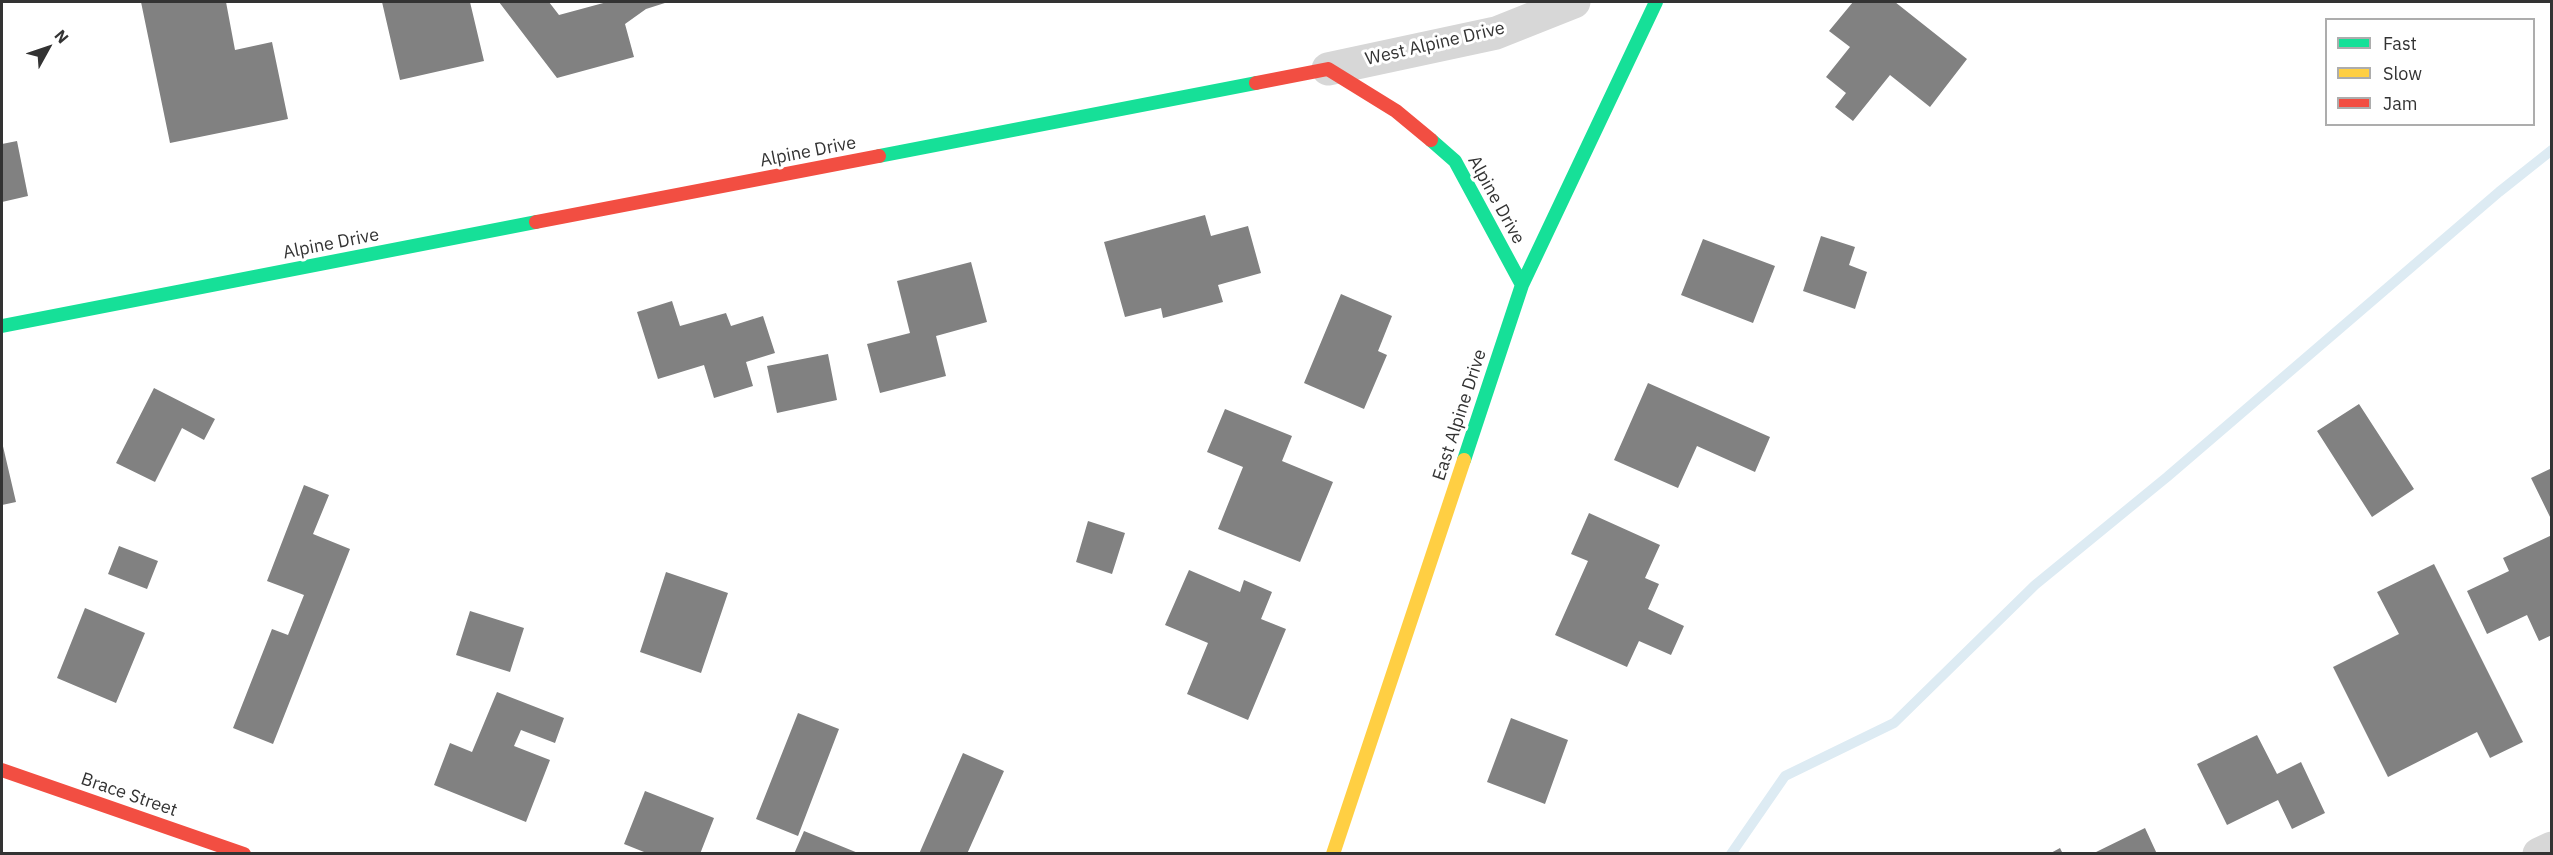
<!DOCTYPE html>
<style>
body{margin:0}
#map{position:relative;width:2553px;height:855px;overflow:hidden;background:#fff;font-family:"IBM Plex Sans",sans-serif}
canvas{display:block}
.frame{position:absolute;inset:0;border:3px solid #333;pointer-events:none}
.legend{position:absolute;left:2325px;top:18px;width:210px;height:108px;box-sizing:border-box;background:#fff;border:2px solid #adadad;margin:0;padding:8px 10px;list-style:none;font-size:18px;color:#333}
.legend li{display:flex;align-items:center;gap:12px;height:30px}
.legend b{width:30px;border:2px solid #adadad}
.north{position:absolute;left:18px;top:18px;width:60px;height:60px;-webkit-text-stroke:4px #fff;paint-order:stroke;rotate:50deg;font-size:16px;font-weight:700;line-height:24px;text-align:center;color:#333}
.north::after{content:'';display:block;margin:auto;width:21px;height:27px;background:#333;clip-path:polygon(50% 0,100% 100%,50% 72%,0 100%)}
</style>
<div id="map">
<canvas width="2553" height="855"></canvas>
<div class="frame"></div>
<ul class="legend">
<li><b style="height:8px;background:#16e098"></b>Fast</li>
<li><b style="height:8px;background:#ffcf43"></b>Slow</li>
<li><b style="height:8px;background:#f24e42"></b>Jam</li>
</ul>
<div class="north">N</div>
</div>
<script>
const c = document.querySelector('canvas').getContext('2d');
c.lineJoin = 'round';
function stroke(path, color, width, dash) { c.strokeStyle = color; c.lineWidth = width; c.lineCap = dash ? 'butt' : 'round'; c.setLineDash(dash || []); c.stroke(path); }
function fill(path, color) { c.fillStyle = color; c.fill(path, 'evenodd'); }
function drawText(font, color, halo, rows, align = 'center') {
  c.font = font + ' "IBM Plex Sans",sans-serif'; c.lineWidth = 6; c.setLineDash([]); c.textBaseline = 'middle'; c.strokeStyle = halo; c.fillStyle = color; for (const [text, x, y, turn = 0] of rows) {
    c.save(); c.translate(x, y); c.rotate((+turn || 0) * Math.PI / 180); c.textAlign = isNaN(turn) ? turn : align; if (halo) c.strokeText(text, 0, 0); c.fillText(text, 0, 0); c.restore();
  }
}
stroke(new Path2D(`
 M 1731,854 L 1785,776 L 1894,723 L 2035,585 L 2167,477 L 2499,192 L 2552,150`), '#ddebf3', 10);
fill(new Path2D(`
 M 141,2 L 226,2 L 235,50 L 272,42 L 288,119 L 170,143 Z
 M 382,2 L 470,2 L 484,61 L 400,80 Z
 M 499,2 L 549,2 L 559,15 L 607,2 L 668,2 L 646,9 L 625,24 L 634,57 L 557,78 Z
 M 1853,2 L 1895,2 L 1967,59 L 1930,107 L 1890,75 L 1853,121 L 1835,107 L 1846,93 L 1826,77 L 1850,47 L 1829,31 Z
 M 17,141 L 28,196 L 2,202 L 2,144 Z
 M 1205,215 L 1211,236 L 1248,226 L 1261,273 L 1218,285 L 1223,302 L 1163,318 L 1161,308 L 1125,317 L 1104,242 Z
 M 1821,236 L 1855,247 L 1849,265 L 1867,272 L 1855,309 L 1803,291 Z
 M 1703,239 L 1775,266 L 1753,323 L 1681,295 Z
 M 971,262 L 987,322 L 936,336 L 946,376 L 880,393 L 867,344 L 910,333 L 897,281 Z
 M 1341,294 L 1392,316 L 1378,351 L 1387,355 L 1364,409 L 1304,383 Z
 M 672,301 L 680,326 L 726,313 L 731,326 L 763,316 L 775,353 L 746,362 L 753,386 L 714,398 L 704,365 L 658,379 L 637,312 Z
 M 828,354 L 837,400 L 777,413 L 767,366 Z
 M 1648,383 L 1770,437 L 1755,472 L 1697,446 L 1678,488 L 1614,460 Z
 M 154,388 L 215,419 L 204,440 L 182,428 L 155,482 L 116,463 Z
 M 2359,404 L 2414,489 L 2372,517 L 2317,431 Z
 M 1225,409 L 1292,436 L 1282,461 L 1333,482 L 1300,562 L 1218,529 L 1243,467 L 1207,452 Z
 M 2,442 L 16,502 L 2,505 Z
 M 2552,468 L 2552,521 L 2531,478 Z
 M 304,485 L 329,495 L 313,534 L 350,549 L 273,744 L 233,728 L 272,629 L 288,635 L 304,595 L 267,581 Z
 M 1589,513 L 1660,545 L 1645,578 L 1659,584 L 1648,609 L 1684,626 L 1671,655 L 1639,641 L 1627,667 L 1555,635 L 1588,561 L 1571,554 Z
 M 1088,521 L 1125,533 L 1112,574 L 1076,562 Z
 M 2552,535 L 2552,635 L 2539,641 L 2527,615 L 2487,634 L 2467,591 L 2509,571 L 2503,558 Z
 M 119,546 L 158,561 L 147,589 L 108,574 Z
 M 2434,564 L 2523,742 L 2490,758 L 2477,732 L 2388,777 L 2333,667 L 2399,634 L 2377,592 Z
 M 1189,570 L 1240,592 L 1244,580 L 1272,592 L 1261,619 L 1286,629 L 1248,720 L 1187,694 L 1208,643 L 1165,625 Z
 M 666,572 L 728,593 L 701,673 L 640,652 Z
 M 85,608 L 145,633 L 116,703 L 57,678 Z
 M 470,611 L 524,628 L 510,672 L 456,655 Z
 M 497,692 L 564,718 L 555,743 L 521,730 L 514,746 L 550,760 L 526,822 L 434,785 L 450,743 L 472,752 Z
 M 798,713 L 839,729 L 798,836 L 756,819 Z
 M 1511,718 L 1568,740 L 1545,804 L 1487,782 Z
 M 2257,735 L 2277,774 L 2301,762 L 2325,813 L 2292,829 L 2278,800 L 2227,825 L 2197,764 Z
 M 963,753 L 1004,771 L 967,854 L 919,854 Z
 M 645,791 L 714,818 L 700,854 L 649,854 L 624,844 Z
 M 2145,828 L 2157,854 L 2092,854 Z
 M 804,831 L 858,853 L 858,854 L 794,854 Z
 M 2060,848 L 2063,854 L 2049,854 Z`), '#818181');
stroke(new Path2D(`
 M 1328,69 L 1496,33 L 1574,2
 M 2539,854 L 2552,848`), '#d7d7d7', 33);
stroke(new Path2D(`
 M 1431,140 L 1455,161 L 1522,285
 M 879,156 L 1256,83
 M 2,326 L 536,222
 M 1464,460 L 1522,285 L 1656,2`), '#16e098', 14);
stroke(new Path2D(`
 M 1333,854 L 1464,460`), '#ffcf43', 14);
stroke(new Path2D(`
 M 1256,83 L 1328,69 L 1396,111 L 1431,140
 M 536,222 L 879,156
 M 2,770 L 244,854`), '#f24e42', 14);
drawText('18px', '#333', '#fff', [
 ["West Alpine Drive",1435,44,-13],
 ["Alpine Drive",808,152,-11],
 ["Alpine Drive",1496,200,61],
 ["Alpine Drive",331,244,-11],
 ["East Alpine Drive",1460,415,-72],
 ["Brace Street",129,795,19]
]);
</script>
